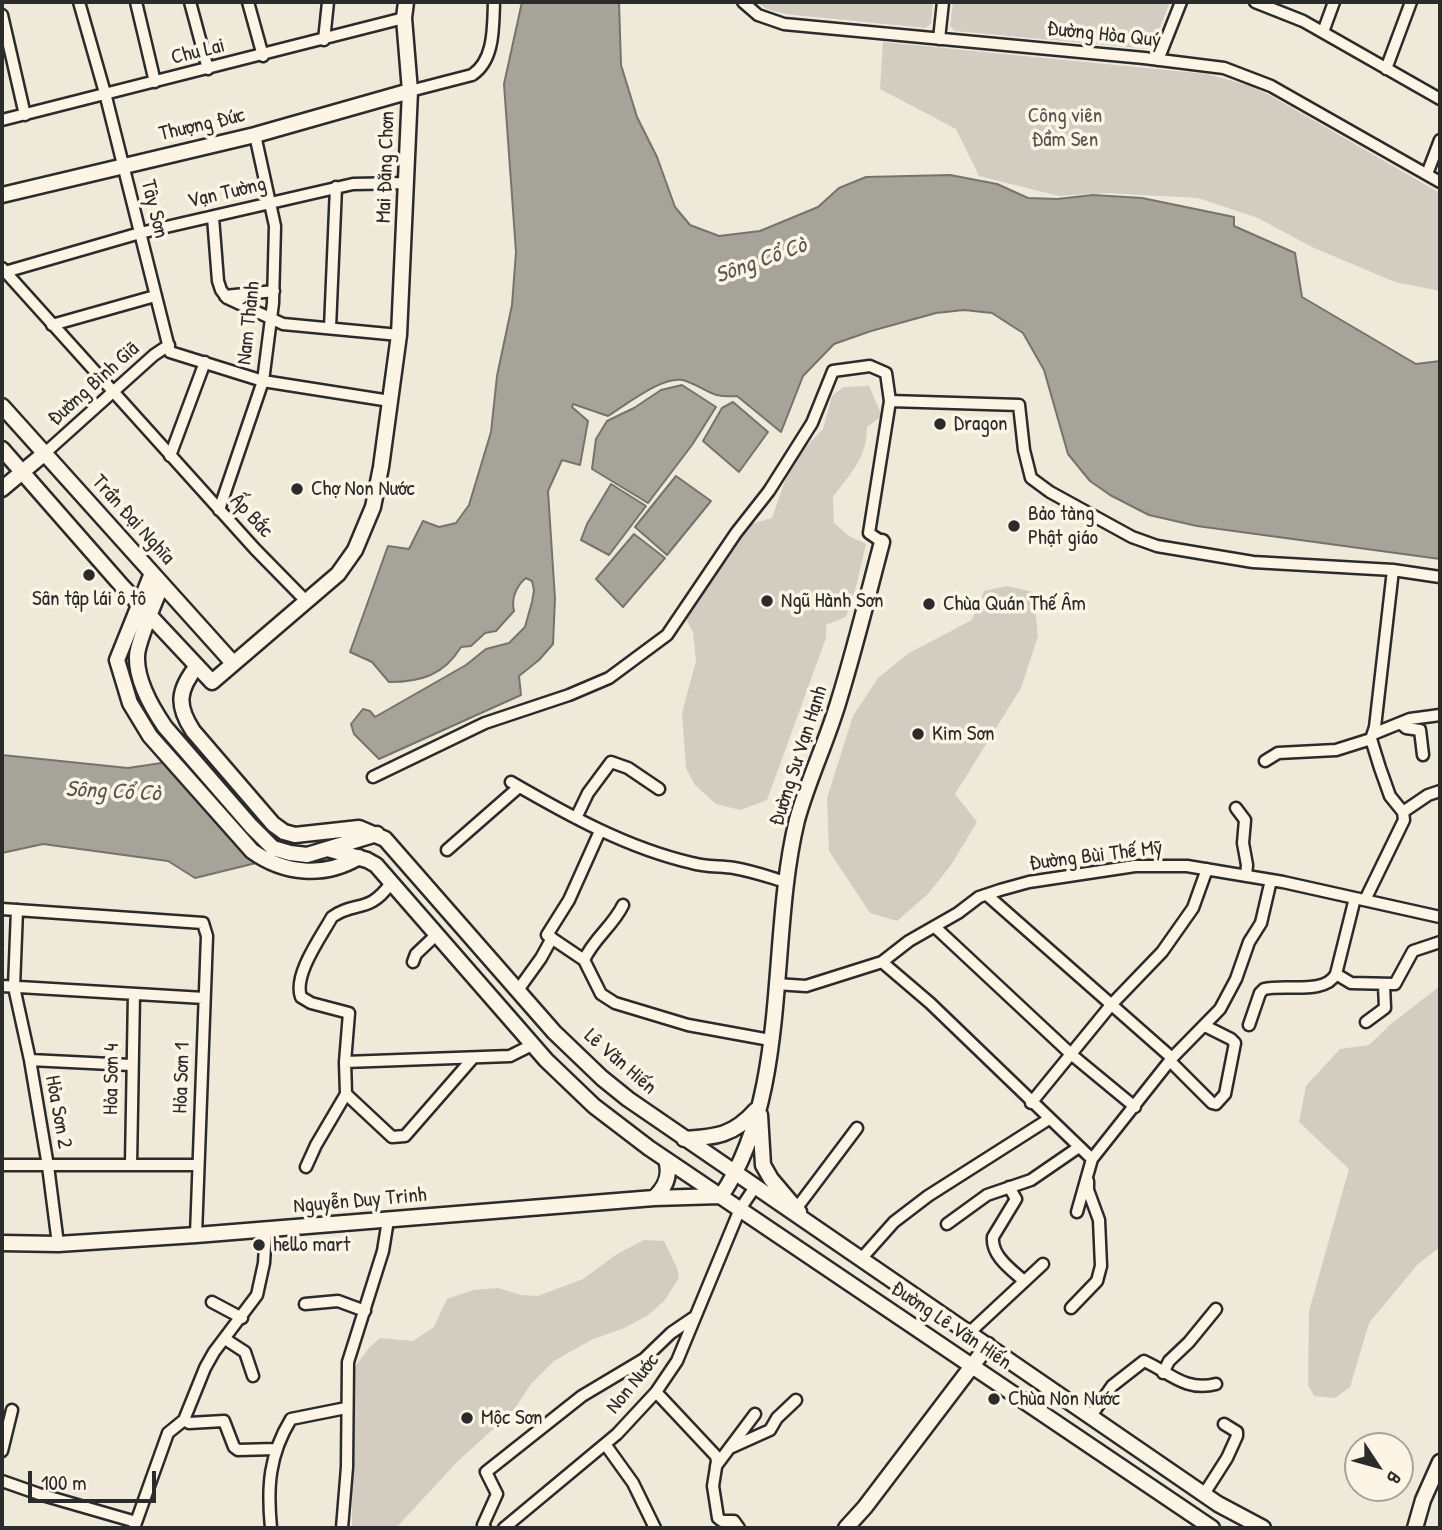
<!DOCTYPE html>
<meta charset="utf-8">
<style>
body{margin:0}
#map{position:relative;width:1442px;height:1530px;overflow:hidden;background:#efe9da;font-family:"Patrick Hand",sans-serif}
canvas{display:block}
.frame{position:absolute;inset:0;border:4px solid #2b2b2b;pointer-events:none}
.north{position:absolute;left:1344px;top:1432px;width:70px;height:70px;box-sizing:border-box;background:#fcf5e5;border:2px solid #a8a49b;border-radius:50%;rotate:126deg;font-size:19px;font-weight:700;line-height:28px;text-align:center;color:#2b2b2b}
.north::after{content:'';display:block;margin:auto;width:24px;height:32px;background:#2b2b2b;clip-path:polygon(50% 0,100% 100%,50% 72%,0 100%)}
.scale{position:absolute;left:28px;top:1471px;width:128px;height:32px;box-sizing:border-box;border:4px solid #2b2b2b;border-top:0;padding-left:9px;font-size:21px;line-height:24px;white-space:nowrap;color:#2b2b2b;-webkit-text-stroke:5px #fcf5e5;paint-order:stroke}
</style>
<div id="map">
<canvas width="1442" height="1530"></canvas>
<div class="frame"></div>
<div class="north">B</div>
<div class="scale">100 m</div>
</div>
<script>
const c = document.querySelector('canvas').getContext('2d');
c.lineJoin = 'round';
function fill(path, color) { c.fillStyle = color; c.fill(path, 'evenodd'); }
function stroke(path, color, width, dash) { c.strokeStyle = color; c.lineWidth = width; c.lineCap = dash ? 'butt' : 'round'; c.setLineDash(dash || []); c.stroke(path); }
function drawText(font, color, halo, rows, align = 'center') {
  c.font = font + ' "Patrick Hand",sans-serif'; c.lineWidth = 7; c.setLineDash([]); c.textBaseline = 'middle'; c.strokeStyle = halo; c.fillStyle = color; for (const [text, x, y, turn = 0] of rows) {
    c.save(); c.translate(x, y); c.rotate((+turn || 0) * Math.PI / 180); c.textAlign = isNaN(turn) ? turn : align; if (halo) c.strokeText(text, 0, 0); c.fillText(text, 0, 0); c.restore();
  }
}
fill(new Path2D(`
 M 756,2 L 933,2 L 931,24 L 925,28 L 785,14 L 767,9 Z
 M 953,2 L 1170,2 L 1153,45 L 1148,49 L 955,31 L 950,26 Z
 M 883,42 L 1207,74 L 1251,86 L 1273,97 L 1440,193 L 1440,291 L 1395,282 L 1312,247 L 1258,218 L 1198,198 L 1106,193 L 1059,196 L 979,176 L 956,129 L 880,89 Z
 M 869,386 L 882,416 L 867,427 C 867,458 850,474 833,497 L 834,523 L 849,536 L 866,544 L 856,587 L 846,617 L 826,625 L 826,638 L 767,800 L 740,810 L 716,804 L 695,785 L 686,768 L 682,713 L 696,661 L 693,632 L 680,607 L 685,595 L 712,570 L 748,525 L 772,518 L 786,478 L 785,468 L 823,429 L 832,396 L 843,387 Z
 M 1007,586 L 1033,592 L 1038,636 L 1021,688 L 955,794 L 977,822 L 951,865 L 928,894 L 897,921 L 870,913 L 829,851 L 827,798 L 853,716 L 878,678 L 909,653 L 972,620 L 984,591 Z
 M 1440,986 L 1440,1247 L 1418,1264 L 1369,1323 L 1350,1387 L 1335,1398 L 1314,1396 L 1308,1385 L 1309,1311 L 1349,1169 L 1299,1122 L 1306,1086 L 1340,1049 L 1369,1045 L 1391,1024 Z
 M 644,1240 L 664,1241 L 677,1268 L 679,1278 L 664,1301 L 647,1316 L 622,1329 L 593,1339 L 554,1361 L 531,1384 L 513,1411 L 457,1462 L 396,1528 L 352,1528 L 352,1486 L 347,1442 L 348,1376 L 369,1348 L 380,1338 L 413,1341 L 434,1327 L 447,1299 L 473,1290 L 498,1288 L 521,1295 L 538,1296 L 583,1279 L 617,1254 Z`), '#d2cdc0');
const water = new Path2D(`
 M 522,2 L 619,2 L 621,65 L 637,117 L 657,157 L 675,207 L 690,225 L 719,236 L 760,231 L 818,207 L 839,188 L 866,177 L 950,175 L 997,184 L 1028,198 L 1057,199 L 1093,195 L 1142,198 L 1234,217 L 1234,226 L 1295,253 L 1302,297 L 1416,364 L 1440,361 L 1440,559 L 1197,526 L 1149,515 L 1110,495 L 1090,481 L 1068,454 L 1044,370 L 1023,333 L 992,313 L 964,310 L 936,313 L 871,331 L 834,344 L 803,376 L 781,432 L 737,396 C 709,398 710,390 686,381 C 665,373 626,405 608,416 L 573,404 L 572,407 L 588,421 L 580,465 L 562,460 L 548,491 L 555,599 L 553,644 L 539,660 L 519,676 L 521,695 L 379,759 L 354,734 L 351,724 L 363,709 L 370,711 L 375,717 L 466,665 L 486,649 L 509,643 L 525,627 L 532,602 L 534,590 L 532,581 L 526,578 C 516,586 511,599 514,611 L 496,631 L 485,633 L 471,646 L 461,647 C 444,675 421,682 389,682 L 372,662 L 350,652 L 388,546 L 409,549 L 423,521 L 439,527 L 456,523 L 469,505 L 491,432 L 497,376 L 512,305 L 516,252 L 504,84 Z
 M 682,385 L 716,407 L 692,445 L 648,503 L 592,469 L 596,439 L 607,421 L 634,408 L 661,390 Z
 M 733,402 L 768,432 L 739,472 L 703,441 L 722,408 Z
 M 676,476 L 711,501 L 667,555 L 635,527 Z
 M 611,484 L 646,506 L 609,555 L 581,540 L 587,524 Z
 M 634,534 L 665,558 L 623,607 L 596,579 Z
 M 2,755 L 128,768 L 168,762 L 239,843 L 244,855 L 256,863 L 195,878 L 168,861 L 43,844 L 2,853 Z`);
fill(water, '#a6a399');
stroke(water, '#75736d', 2);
const street = new Path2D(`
 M 79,2 L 105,93 L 170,352 L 263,381 L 390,401
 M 136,2 L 155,82
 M 190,2 L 208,69
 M 248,2 L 263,56
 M 743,2 L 758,15 L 784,24 L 1144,58 L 1224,68 L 1271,86 L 1440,182
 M 1255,2 L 1303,21 L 1440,99
 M 2,15 L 25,115
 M 1323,32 L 1334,2
 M 939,39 L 943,2
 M 324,40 L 328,2
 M 1158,60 L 1181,2
 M 1386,69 L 1411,2
 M 410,91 L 472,75 C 495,60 493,26 494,2
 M 2,120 L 404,18
 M 1427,174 L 1440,140
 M 213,217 L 218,281 L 221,290 L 227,298 L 283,324 L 399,335
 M 2,268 L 255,549 L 306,601
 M 5,272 L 140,233 L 353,184 L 407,183
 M 225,296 L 274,291
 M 52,325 L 155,296
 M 330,328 L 336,187
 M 890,401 L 1019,405 L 1024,450 L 1031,478 L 1050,492 L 1132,537 L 1157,546 L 1253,562 L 1393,570 L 1440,577
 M 45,453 L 154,355 L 169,345
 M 170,456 L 205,362
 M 219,510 L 263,381 L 273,303 L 275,226 L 255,135
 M 1400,723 L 1406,728 L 1420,730 L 1423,755
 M 1373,734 L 1410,719 L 1440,715
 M 1265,761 L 1278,753 L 1336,750 L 1371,739
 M 373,777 L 485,723 L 569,695 L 609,678 L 667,635 L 736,533 L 769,491 L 812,423 L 833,371 L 870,366 L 886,373 L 890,401 L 869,533 L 882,542
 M 511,782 C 568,815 627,848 692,863 C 705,867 720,866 734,868 C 752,871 769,877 786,882
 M 1236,808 L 1245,820 L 1243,843 L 1247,865 L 1246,876
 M 1403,812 L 1428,795 L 1440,791
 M 576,818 L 588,793 L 611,762 L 628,768 L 659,789
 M 600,831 L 569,900 L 547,935 L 584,960 L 601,994 L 615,1003 L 688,1025 L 770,1040
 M 447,850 L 519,787
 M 391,883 C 368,915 356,900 332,917 C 321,937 293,975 301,997 L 311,1003 L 349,1013 L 345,1062 L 346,1094 L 392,1137 L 405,1136 L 473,1058
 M 987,895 L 1172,1058
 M 1365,900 L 1404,820 L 1403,812 L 1390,796 L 1380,768 L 1371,739 L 1375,727 L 1393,570
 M 2,909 L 203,923 L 207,936 L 196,1235
 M 17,910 L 14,987 L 30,1060 L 48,1166 L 58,1244
 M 935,927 L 1072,1055 L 1135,1107
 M 584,960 C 594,938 613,926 623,905
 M 413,962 L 416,954 L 436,935
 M 882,962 L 930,1003 L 1092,1159
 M 1336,974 L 1351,983 L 1395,984 L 1413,951 L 1440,942
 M 776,984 L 806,986 L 882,962 L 909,941 L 958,913 L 979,897 L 1000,890 L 1029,882 L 1135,866 L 1187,866 L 1283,882 L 1440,917
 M 2,986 L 204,998
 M 518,990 L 541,958 L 552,938
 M 1366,1022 L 1385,1008 L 1384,985
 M 1249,1025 L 1260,993 L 1264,989 C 1285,984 1325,995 1336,974 L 1355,898
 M 30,1060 L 131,1065
 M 1170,1061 L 1212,1103 L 1216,1104 L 1225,1094 L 1235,1043 L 1231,1039 L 1205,1026
 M 345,1062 L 510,1056 L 532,1045
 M 1031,1103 L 1111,1005 L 1162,952 L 1193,908 L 1207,869
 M 2,1165 L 198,1165
 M 131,1165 L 134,994
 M 306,1167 L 316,1145 L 346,1094
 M 1009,1187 L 1016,1199 L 993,1237 C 991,1256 1012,1270 1024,1281
 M 796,1209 L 857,1128
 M 1077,1212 L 1092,1159 L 1172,1058 L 1220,1009 L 1236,979 L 1249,942 L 1261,923 L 1271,880
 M 947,1224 L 987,1195 L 1031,1180 L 1079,1147
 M 861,1259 L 894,1222 L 928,1196 L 1049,1119
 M 212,1302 L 242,1318
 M 305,1304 L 338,1301 L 365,1311
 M 1071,1308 L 1097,1281 L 1101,1266 L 1099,1220 L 1088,1190 L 1088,1181
 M 970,1332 L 1043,1264
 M 225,1339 L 245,1352 L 253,1376
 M 1163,1373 L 1169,1361 L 1189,1342 L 1216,1309
 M 656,1392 L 716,1456 L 717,1461 L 713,1486 L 718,1518 L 722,1521 L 734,1521 L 739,1528
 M 1091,1416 L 1112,1386 L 1144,1361 C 1169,1372 1185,1392 1216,1384
 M 184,1420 L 189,1423 L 224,1421 L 234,1447 L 238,1450 L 275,1449
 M 605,1444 L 633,1483 L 655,1528
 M 730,1448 L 770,1430 L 777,1418 L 796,1400
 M 2,1451 L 12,1410
 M 716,1466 L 755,1414
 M 2,1481 L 39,1494 L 136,1522
 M 1204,1494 L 1227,1458 L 1237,1436 L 1237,1432 L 1224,1424
 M 134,1528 L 168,1433 L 184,1420 L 205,1368 L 214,1352 L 257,1295 L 264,1263 L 266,1230
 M 271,1528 C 267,1487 269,1455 291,1419 L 346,1408
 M 342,1528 L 347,1467 L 348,1362 L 383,1251 L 388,1220
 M 485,1528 L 483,1525 L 497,1494 L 486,1472 L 582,1396 L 644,1359 L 671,1333 L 693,1318
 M 504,1528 L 617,1434 L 656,1392 L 677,1361 L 740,1209 L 755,1187`);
const secondary = new Path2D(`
 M 2,195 L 255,135 L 410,91
 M 2,406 L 233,663
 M 2,449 L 122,586 L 212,682 L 338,574 L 355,550 L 373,507 L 381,467 L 399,335 L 410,91 L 404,18 L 406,2
 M 2,489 L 45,453
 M 152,573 L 117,660 L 130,703 L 150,736 L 252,851 C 284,874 324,878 359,857
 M 162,584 C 156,599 137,643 137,656 C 136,680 152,708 165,727 L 251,826 L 273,848 L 290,853 L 307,855 L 377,834
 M 197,666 C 178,690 176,705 193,731 L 273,824 L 284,832 L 295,835 L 359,828 L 385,839 L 554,1032 L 602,1078 L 628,1099 L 1218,1504 L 1263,1528
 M 331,850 L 367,860 L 376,865 L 546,1060 L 594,1106 L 649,1148 L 1212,1528
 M 760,1115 L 763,1165 L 771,1179 L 799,1212
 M 684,1139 C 716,1137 733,1136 756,1110
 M 721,1196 C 791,1094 768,938 797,820 C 808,780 827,741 839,700 C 855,648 868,595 882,542
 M 654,1198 C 666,1187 671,1175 666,1160
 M 2,1243 L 58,1244 L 196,1235 L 654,1198 L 720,1196
 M 846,1528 L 865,1507 L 988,1345
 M 1415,1528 L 1423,1500 L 1440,1462`);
stroke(street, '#2b2b2b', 15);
stroke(secondary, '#2b2b2b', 19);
stroke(street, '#fcf5e5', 10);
stroke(secondary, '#fcf5e5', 14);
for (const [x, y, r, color] of [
 [940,424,7,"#2b2b2b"],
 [297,489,7,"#2b2b2b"],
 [1014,526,7,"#2b2b2b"],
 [89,575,7,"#2b2b2b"],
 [767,601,7,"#2b2b2b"],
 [929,604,7,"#2b2b2b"],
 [918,734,7,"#2b2b2b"],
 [259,1245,7,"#2b2b2b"],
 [994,1399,7,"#2b2b2b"],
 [467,1418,7,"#2b2b2b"]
]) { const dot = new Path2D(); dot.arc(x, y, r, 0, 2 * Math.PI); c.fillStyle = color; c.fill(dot); stroke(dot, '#fcf5e5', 2.5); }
drawText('21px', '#2b2b2b', '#fcf5e5', [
 ["Đường Hòa Quý",1104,35,6],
 ["Chu Lai",198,52,-14],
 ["Thượng Đức",202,125,-13],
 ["Mai Đăng Chơn",386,167,-88],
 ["Vạn Tường",227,193,-13],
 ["Tây Sơn",154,209,76],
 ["Nam Thành",249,323,-84],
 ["Đường Bình Giã",94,384,-42],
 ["Ấp Bắc",251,516,47],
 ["Trần Đại Nghĩa",133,520,48],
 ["Đường Sư Vạn Hạnh",799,756,-72],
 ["Đường Bùi Thế Mỹ",1096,856,-7],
 ["Lê Văn Hiến",620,1062,41],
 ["Hỏa Sơn 1",182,1078,-88],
 ["Hỏa Sơn 4",112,1079,-89],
 ["Hỏa Sơn 2",58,1112,80],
 ["Nguyễn Duy Trinh",360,1201,-5],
 ["Đường Lê Văn Hiến",951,1326,34],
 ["Non Nước",633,1384,-51]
]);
drawText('21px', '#555450', '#fcf5e5', [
 ["Công viên",1065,116],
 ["Đầm Sen",1065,140]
]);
drawText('21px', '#2b2b2b', '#fcf5e5', [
 ["Dragon",954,424],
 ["Chợ Non Nước",311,489],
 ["Bảo tàng",1028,514],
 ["Phật giáo",1028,538],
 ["Sân tập lái ô tô",89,599,"center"],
 ["Ngũ Hành Sơn",781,601],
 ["Chùa Quán Thế Âm",943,604],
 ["Kim Sơn",932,734],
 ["hello mart",273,1245],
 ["Chùa Non Nước",1008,1399],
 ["Mộc Sơn",481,1418]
], 'left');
drawText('italic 23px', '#565552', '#fcf5e5', [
 ["Sông Cổ Cò",761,261,-20],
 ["Sông Cổ Cò",113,792,3]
]);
</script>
